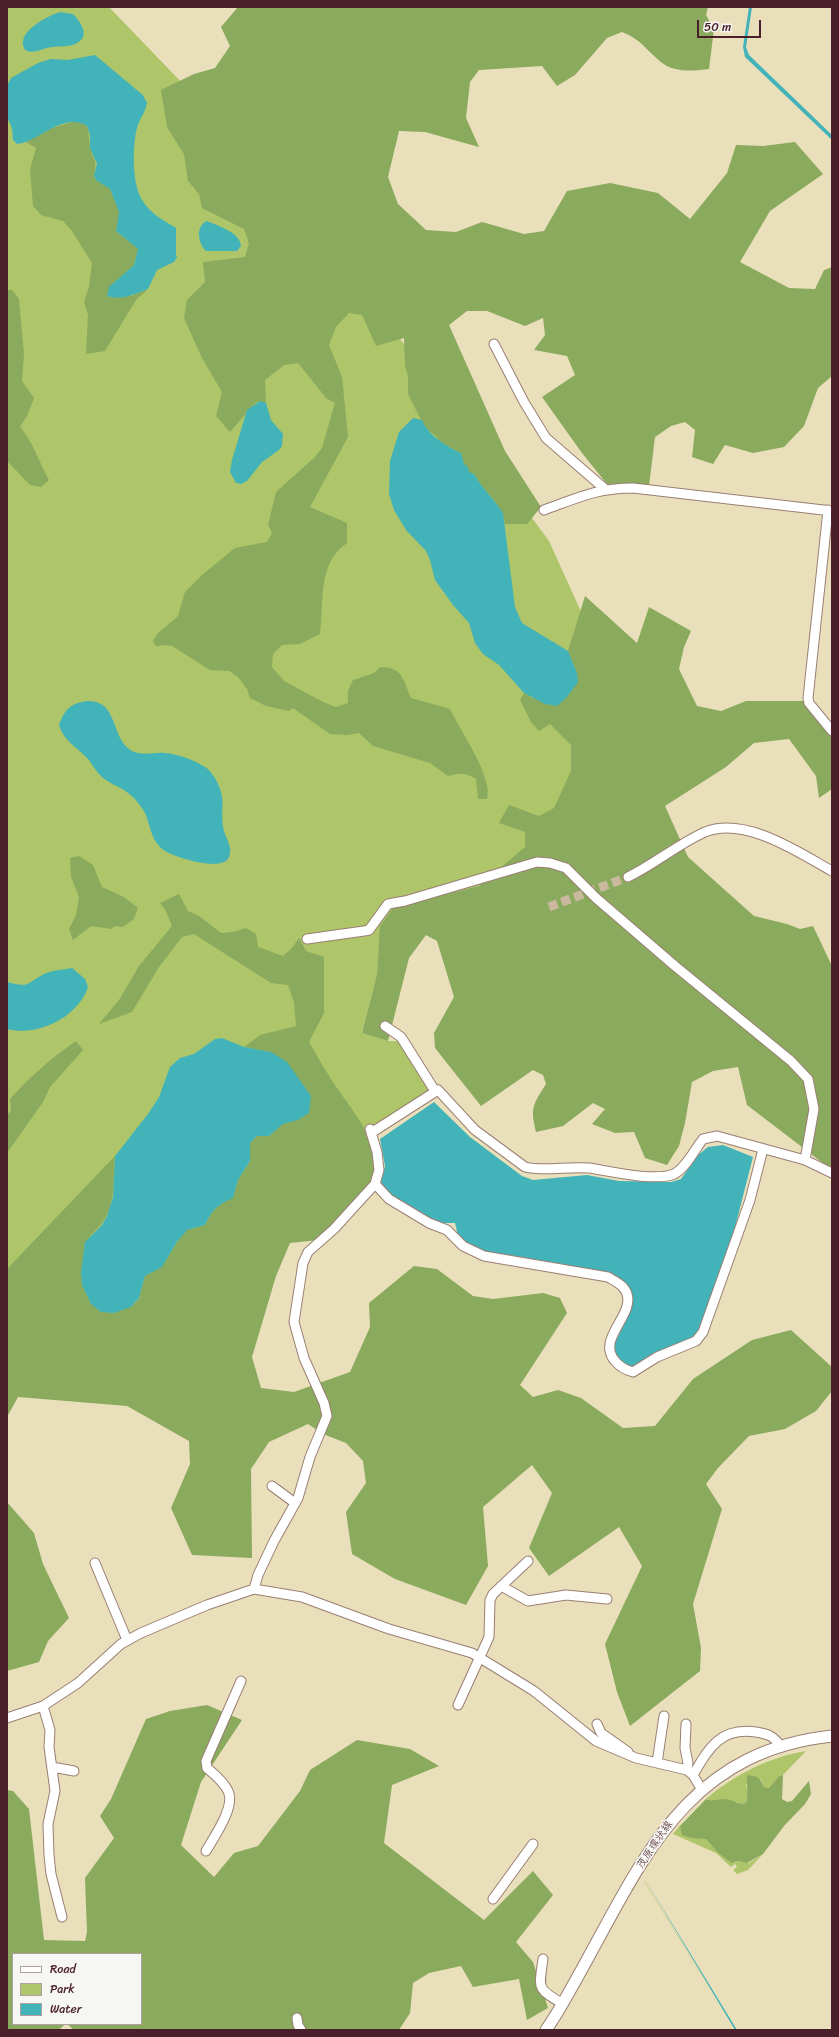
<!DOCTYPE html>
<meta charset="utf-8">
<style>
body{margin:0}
#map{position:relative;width:839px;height:2037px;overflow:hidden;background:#eadfbb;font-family:Sriracha,sans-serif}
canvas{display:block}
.frame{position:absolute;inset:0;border:8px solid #4a1f2b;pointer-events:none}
.legend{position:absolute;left:12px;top:1953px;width:130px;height:72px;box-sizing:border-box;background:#f6f6f2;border:1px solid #b1a0a2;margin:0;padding:5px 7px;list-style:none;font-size:12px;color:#4a1f2b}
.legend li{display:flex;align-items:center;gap:8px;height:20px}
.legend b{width:20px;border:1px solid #b1a0a2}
.scale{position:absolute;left:697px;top:20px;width:64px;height:18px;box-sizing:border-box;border:2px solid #4a1f2b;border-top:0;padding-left:5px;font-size:12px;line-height:14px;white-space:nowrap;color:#4a1f2b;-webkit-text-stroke:3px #f6f6f2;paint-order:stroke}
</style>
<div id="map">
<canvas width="839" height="2037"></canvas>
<div class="frame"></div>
<ul class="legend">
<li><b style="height:5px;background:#fff"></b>Road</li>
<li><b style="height:11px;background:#aec569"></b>Park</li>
<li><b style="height:11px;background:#42b3b9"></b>Water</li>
</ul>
<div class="scale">50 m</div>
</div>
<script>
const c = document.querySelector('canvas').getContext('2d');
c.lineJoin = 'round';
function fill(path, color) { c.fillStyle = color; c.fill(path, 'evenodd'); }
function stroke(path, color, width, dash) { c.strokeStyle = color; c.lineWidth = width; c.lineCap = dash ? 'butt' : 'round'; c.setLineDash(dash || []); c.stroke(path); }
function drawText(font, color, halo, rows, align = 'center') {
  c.font = font + ' Sriracha,"Klee One",sans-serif'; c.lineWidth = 3; c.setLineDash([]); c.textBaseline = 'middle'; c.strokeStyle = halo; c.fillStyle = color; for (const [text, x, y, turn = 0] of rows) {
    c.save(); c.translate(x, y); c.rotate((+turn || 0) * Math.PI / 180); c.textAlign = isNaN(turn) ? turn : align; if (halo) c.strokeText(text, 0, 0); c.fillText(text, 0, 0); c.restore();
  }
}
fill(new Path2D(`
 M 7,7 L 109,7 L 185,86 L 370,298 L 549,541 L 603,660 L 565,834 L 379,946 L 377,974 L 362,1033 L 388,1041 L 400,1041 L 429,1091 L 143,1284 L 139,1298 L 7,1311 Z
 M 806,1751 L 783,1775 L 779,1776 L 769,1788 L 764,1787 L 761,1779 L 746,1784 L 748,1794 L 746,1803 L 742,1804 C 730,1799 718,1803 706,1799 C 734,1775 769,1757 806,1751 Z
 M 682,1823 L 680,1826 L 706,1839 L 718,1853 L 735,1863 L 739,1861 L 749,1863 L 763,1854 L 748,1870 L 737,1874 L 733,1870 L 737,1867 L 735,1864 L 731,1867 L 716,1853 L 673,1834 Z
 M 644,1880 L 735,2030 L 644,1881 Z`), '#aec569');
fill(new Path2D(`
 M 238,7 L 708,7 L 706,15 L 714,29 L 709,69 C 694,71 674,73 661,62 C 645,49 642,40 622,32 L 607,38 L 575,75 L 557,86 L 542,66 L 479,70 L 470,82 L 466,118 L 479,147 L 425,132 L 399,131 L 388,177 L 398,204 L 426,230 L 456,232 L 482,222 L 524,234 L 544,231 L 567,191 L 610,183 L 658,193 L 690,219 L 727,173 L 736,145 L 763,146 L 795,142 L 823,174 L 770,211 L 740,262 L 789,288 L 815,289 L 824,270 L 832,267 L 832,376 L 818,388 L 804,426 L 784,447 L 753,453 L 725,445 L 713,464 L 692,457 L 695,430 L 685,422 L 671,426 L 655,437 L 649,486 L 607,484 L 582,453 L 542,397 L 575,375 L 567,356 L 534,350 L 545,335 L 543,318 L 525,326 L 487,311 L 467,311 L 449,325 L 505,451 L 541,507 L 527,524 L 505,524 C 502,503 484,492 474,474 L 469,472 L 464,464 L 461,453 L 441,443 L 436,436 L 425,428 L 408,394 L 408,376 L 405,366 L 404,338 L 376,346 L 362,315 L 349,313 L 336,327 L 329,345 L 342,377 L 348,437 L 310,507 L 347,523 L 347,543 C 317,563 324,603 320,634 L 300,644 L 282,645 L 273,654 L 272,667 L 284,681 L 323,702 L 336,707 L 348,703 L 348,691 L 353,680 L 374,673 L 380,667 C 403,667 403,680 411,698 L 450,709 C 460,730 494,779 487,799 L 478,799 L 476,779 C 465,772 460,773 448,776 L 430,763 L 373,746 L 359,733 L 347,735 L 330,734 L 293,708 L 289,711 L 266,706 L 250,698 L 247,689 L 238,677 L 229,671 L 210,670 L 172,646 L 166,645 L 156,646 L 153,641 L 157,634 L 178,616 L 185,592 L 202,575 L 235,548 L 267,542 L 272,533 L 268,525 L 276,492 L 314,458 L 322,448 L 335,403 L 327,399 L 298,363 L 284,365 L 265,380 L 266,403 L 260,401 L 255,403 L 230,432 L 216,416 L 222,392 L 202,358 L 184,318 L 187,300 L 205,282 L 203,262 L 245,257 L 249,243 L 244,229 L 202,208 L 199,194 L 188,181 L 184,154 L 167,127 L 161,90 L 194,74 L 215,68 L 230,46 L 221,27 Z
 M 72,122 L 81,122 L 87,126 C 89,133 89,139 90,146 C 92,160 98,158 94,175 L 110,189 L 120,212 L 116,231 L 138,249 L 134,265 L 123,275 L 114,298 L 131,296 L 148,289 L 136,300 L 105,351 L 86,354 L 88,315 L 84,302 L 89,287 L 92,263 L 72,231 L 63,221 L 41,215 L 33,206 L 30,169 L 36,148 L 26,142 L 49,129 Z
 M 7,290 L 12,290 L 19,299 L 24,355 L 22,381 L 34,398 L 27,416 L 20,427 C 33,442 39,462 49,480 L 41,487 L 30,485 L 7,461 Z
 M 585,596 L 637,643 L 649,607 L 691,631 L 684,647 L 679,669 L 697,706 L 721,711 L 746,701 L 806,701 L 832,734 L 832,789 L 819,798 L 816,776 L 789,739 L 754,743 L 726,767 L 665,806 L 688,857 L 754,916 L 787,924 L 800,929 L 813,926 L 832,966 L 832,1170 L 747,1105 L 738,1067 L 713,1071 L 692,1082 L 685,1123 L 679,1146 L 667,1165 L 645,1158 L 634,1132 L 615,1133 L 592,1124 L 605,1109 L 593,1103 L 563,1126 L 536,1132 C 530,1107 533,1105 546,1084 L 543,1075 L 533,1070 L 481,1106 L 435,1048 L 434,1033 L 454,997 L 437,941 L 426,935 L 409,958 L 388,1041 L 362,1033 L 377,974 L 380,926 L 393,908 L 479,886 L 525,847 L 525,832 L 499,823 L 509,805 L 539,816 L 554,808 L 571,771 L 571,745 L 550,724 L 539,731 L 531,722 L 520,700 L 524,693 L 534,699 L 577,673 L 568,651 Z
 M 79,856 L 93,865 L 102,887 L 124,897 L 138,908 L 134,919 L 123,927 L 115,926 L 111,929 L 91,926 L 73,940 L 69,929 L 76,915 L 79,897 L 71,877 L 70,858 Z
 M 179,894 L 188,911 L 199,916 L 221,933 L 233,932 L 246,928 L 256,934 L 258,947 L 283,956 L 292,948 L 299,938 L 306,951 L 324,957 L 324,1013 L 309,1042 C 316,1054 323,1067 331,1079 C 349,1108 387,1146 373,1183 L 318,1240 L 290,1243 L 276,1276 L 252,1357 L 261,1388 L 294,1392 L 350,1372 L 370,1327 L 369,1303 L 414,1266 L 437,1269 L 473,1296 L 493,1299 L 543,1293 L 560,1298 L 567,1313 L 520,1385 L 533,1397 L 558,1390 L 581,1398 L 623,1428 L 655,1426 L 693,1379 L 752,1340 L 791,1330 L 832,1367 L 832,1391 L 816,1411 L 785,1429 L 749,1436 L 718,1468 L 706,1484 L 722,1509 L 693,1604 L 701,1648 L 700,1671 L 630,1726 L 617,1692 L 605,1644 L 642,1566 L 619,1527 L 549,1576 L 529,1548 L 552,1493 L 532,1465 L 483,1507 L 488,1566 L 466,1605 L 395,1579 L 352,1554 L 346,1512 L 366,1483 L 363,1461 L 346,1443 L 323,1434 L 308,1424 L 269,1442 L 251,1469 L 252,1558 L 192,1555 L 171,1508 L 190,1464 L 189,1441 L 127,1406 L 18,1397 L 7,1417 L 7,1269 L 115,1156 C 112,1190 118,1211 90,1236 L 82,1285 L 91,1304 L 131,1307 L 139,1298 L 145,1276 L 162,1267 L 177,1242 L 187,1230 L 205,1225 C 213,1209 217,1205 233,1197 L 238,1180 L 250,1161 L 250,1143 L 257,1136 L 269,1136 L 283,1124 L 298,1120 L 271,1052 L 244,1047 L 260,1035 L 296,1026 L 294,1002 L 288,985 L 271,983 L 194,934 L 182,937 L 159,967 L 132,1012 L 99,1024 L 119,1000 L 139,966 L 172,926 L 166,911 L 160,903 Z
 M 76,1041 L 83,1050 L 50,1087 L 43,1102 L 7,1153 L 7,1115 L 11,1111 L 10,1099 C 30,1077 51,1058 76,1041 Z
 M 7,1502 L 34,1533 L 43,1564 L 69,1618 L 48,1641 L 39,1662 L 7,1671 Z
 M 207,1705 L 242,1720 L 201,1782 L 181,1845 L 214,1877 L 234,1853 L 258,1846 L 300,1791 L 310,1770 L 357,1740 L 410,1749 L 439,1766 L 392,1785 L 384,1843 L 484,1920 L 533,1871 L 553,1895 L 516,1942 L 533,1962 L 548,2008 L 527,2020 L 519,1979 L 473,1987 L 461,1966 L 429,1973 L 413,1983 L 410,2013 L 399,2030 L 74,2030 L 67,2024 L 141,2024 L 141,1954 L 13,1954 L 13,2024 L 65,2024 L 59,2030 L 7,2030 L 7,1790 L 13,1791 L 29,1809 L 44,1940 L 85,1941 L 87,1932 L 85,1878 L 114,1838 L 100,1816 L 111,1799 L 146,1719 L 170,1711 Z
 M 747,1775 C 757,1776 760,1777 764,1787 L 769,1788 L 779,1776 L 783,1775 L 782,1799 L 787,1802 L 792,1801 L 809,1781 L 811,1794 L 805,1804 L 784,1826 L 763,1854 L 747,1863 L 739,1861 L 732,1863 L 718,1853 L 706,1839 L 691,1838 L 682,1835 L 680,1826 L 706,1799 C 714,1802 717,1799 725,1799 C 732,1799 739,1806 746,1803 C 749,1793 746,1785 747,1775 Z`), '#8aaa5d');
fill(new Path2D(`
 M 749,7 L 752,7 L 746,47 L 749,55 L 832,135 L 832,140 L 745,57 L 743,47 Z
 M 60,12 L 73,14 C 80,21 91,36 77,43 C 71,47 59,46 52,47 C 42,48 34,55 25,50 C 14,33 47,16 60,12 Z
 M 95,55 L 144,96 L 144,98 L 147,102 C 146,112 141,116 138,125 C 132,142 132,182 141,198 C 149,213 163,220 176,228 L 176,255 L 177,257 L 174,262 L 157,270 L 148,289 C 135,294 121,301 107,296 L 109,287 L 134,265 L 138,249 L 116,231 L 119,212 L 110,189 L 96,180 L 94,175 L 97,164 L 90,148 L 90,135 L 87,126 C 64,111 38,142 17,144 L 13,140 L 12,128 L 7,117 L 7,86 L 11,78 L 38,63 L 51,59 L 68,60 Z
 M 207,221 C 218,226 240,232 241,246 L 237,251 L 206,251 C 198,243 195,226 207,221 Z
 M 260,401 L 266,403 L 271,420 L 283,434 L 282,446 L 279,450 L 262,462 L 247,481 L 241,484 L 236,483 L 230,472 L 232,460 L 247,410 Z
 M 413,418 L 422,420 C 428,435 446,446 461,453 L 464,464 L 468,467 L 469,472 L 474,474 C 482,488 494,499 503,513 L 515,607 L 522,623 L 568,651 L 577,673 L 578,682 L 567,697 L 557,706 L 545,704 L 524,693 L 499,665 L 483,654 L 475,643 L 469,623 L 453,605 L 435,580 L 430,560 L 426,551 L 406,530 L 394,510 L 389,494 L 390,461 L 399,432 Z
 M 87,701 C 122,700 108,745 138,753 C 147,755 157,752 165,753 C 178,754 194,760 205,767 C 209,769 212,774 215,778 C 228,801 219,809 224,831 C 226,839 233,847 229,857 C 223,873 175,857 165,851 C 150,841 151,825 144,811 C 140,805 134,797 128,793 C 119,786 107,783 100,775 C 94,769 91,761 85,756 C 74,745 63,740 59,724 C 66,708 70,704 87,701 Z
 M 72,968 L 85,979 L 88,987 C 78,1017 38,1037 7,1029 L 7,982 C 31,988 25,984 44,974 C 52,970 63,970 72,968 Z
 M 222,1038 L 244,1047 L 271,1052 L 287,1062 L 311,1096 L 309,1113 L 298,1120 L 283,1124 L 269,1136 L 257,1136 L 250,1143 L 250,1161 L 238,1180 L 233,1198 C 217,1205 213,1209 205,1225 L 187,1230 L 177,1242 L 162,1267 L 145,1276 L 139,1298 L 131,1307 L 114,1313 L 101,1312 L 91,1304 L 82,1285 L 81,1273 L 85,1242 L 102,1225 L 107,1216 L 113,1197 L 115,1156 L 148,1114 L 159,1097 L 170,1067 L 180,1058 L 194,1054 L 215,1039 Z
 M 434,1102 L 470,1137 L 522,1176 L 533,1180 L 587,1175 L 619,1181 L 671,1182 L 681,1179 L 698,1155 L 708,1147 L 723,1145 L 753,1157 L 728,1255 L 707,1307 L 708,1318 L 703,1332 L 638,1366 C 621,1370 621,1362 612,1349 L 630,1312 L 632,1300 L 626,1285 L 471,1250 L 458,1236 L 455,1223 L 437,1223 L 393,1197 L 385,1189 L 381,1182 L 385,1166 L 380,1139 Z
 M 645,1879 L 737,2030 L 735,2030 Z`), '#42b3b9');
stroke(new Path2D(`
 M 549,907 L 628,877`), '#cab99e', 9, [9, 4.5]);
const minor = new Path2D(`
 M 494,344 L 524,402 L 546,438 L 605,489
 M 544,510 C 577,498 597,488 633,488 L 832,511
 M 828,510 L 808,698 L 809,703 L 832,731
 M 628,877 C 655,864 678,844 705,832 C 745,816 798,852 832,871
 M 307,939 L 364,931 L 369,930 L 388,904 L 405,901 L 537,862 L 550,863 L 566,868 L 596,898 L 675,966 L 791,1061 L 808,1079 L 814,1109 L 805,1160 L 832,1173
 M 385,1026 L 401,1037 L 435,1091
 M 371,1133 L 438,1090 L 475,1130 L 525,1167 C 545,1172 567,1166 589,1168 C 609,1171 655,1182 674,1174 C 686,1168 695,1149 703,1139 L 717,1136 L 805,1160
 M 375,1184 L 389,1199 L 429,1223 L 447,1230 L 463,1246 L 484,1256 L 608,1277 C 616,1282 624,1285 627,1294 C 634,1316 596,1339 615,1361 C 620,1367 625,1370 633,1372 L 657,1357 L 696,1341 L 703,1332 L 750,1200 L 763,1149
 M 272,1486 L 295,1503
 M 95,1563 L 127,1640
 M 501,1586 L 528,1601 L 566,1595 L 607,1599
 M 254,1589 L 258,1575 L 274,1541 L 298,1498 L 310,1457 L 327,1416 L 324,1403 L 304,1358 L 294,1322 L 303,1263 L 308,1252 L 334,1229 L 375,1184 L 379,1170 L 377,1152 L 370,1129
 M 458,1705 L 489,1637 L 490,1600 L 493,1594 L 528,1561
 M 43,1706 L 50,1730 L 49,1747 L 55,1791 L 48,1824 L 49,1855 L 51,1874 L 62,1917
 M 7,1718 L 43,1706 L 78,1683 L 121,1644 L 141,1633 L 207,1605 L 254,1589 L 302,1597 L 389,1629 L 472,1653 L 534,1691 L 596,1741 L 636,1758 L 687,1770 L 693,1775 L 702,1790
 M 597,1724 L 601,1733 L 628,1752
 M 686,1724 L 685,1748 L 688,1763 L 687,1770
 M 657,1763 L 664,1716
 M 52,1767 L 74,1771
 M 693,1775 C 709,1748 720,1727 756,1732 C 768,1734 774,1736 781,1747
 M 206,1851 C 214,1837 236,1806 228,1791 C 224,1782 214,1774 207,1768 L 206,1761 L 241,1681
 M 493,1899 L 533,1844
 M 543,1959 C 539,1989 536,1988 563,2004
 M 297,2018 L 298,2025 L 301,2030`);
const major = new Path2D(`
 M 546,2030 C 558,2013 567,1996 577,1978 C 641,1864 683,1752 832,1736`);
stroke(minor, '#9a7f73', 11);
stroke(major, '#9a7f73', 13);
stroke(minor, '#fff', 9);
stroke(major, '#fff', 11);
drawText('11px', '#4a1f2b', '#f6f6f2', [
 ["茂原環状線",655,1845,-56]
]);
</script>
